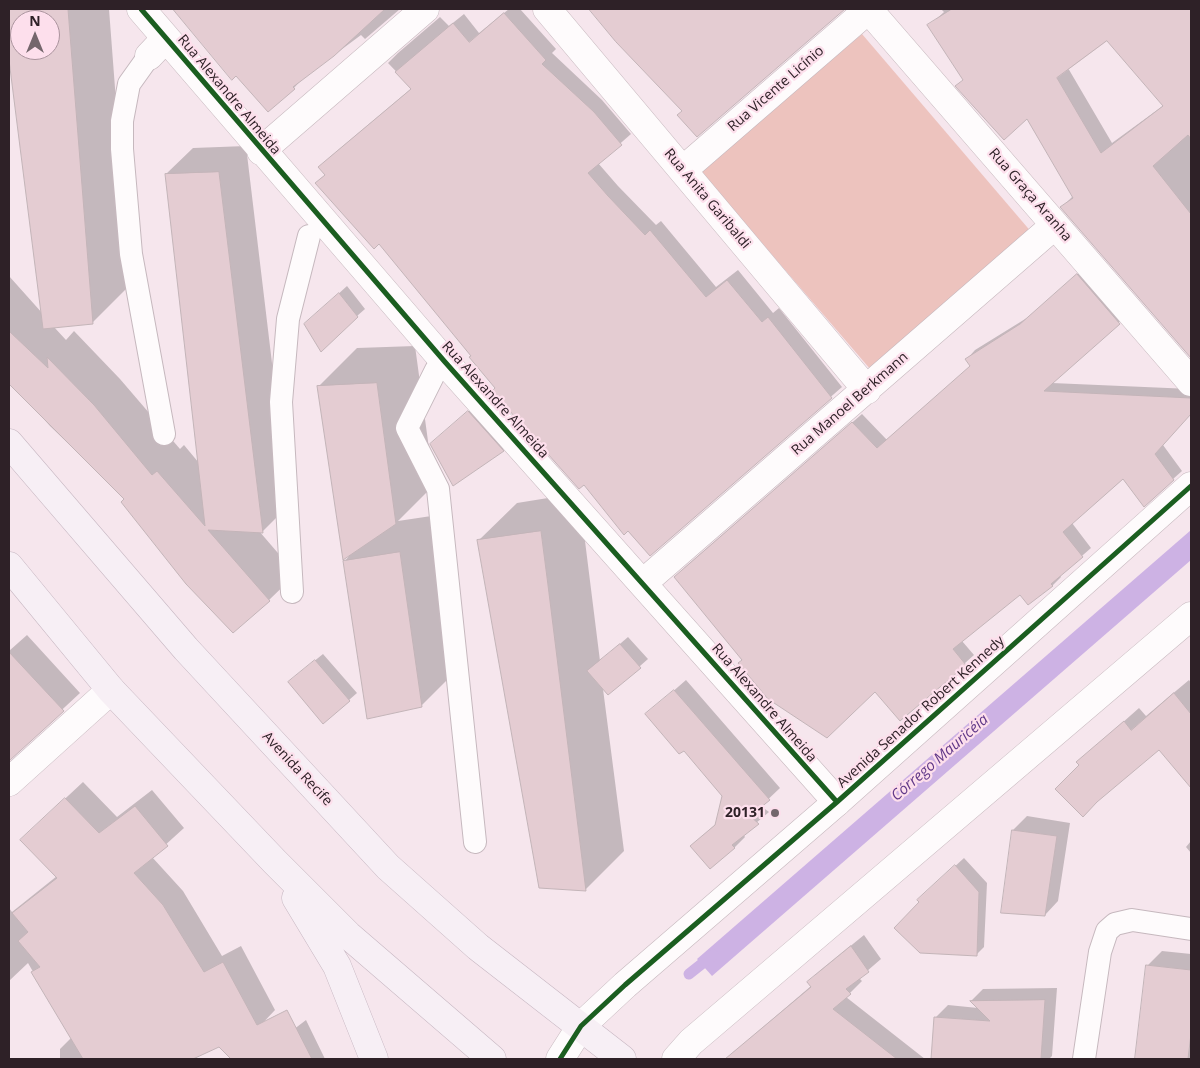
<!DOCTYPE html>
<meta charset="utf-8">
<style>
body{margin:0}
#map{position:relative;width:1200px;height:1068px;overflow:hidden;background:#f6e6ed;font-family:"Open Sans",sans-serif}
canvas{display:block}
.frame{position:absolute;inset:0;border:10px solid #2e2127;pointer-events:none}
.north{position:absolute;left:10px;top:10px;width:50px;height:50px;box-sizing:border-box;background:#fddfec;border:1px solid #aa939d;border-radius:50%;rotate:0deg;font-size:14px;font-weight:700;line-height:20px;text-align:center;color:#2e2127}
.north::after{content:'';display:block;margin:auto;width:18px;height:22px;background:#74666c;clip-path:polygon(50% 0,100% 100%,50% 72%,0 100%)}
</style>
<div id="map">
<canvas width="1200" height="1068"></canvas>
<div class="frame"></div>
<div class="north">N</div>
</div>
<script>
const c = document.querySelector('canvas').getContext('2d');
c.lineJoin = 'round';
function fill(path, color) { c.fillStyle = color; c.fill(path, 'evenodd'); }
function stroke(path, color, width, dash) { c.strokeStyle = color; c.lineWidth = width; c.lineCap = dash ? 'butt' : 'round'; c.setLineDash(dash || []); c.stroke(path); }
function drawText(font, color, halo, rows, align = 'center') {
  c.font = font + ' "Open Sans",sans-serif'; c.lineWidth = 4.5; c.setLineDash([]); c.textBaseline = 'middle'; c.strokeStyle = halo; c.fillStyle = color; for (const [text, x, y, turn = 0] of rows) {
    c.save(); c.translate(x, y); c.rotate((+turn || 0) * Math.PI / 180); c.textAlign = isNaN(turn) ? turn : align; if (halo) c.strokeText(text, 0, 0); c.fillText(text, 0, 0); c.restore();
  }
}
fill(new Path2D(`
 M 862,34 L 1033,234 L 871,370 L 700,171 Z`), '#edc3be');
fill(new Path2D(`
 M 1191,530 L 1191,560 L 712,976 L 697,959 Z`), '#cdb2e4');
fill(new Path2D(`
 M 9,9 L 109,9 L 130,285 L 92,323 L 54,327 L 66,340 L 74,331 L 120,379 L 180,449 L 184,445 L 199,463 L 166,174 L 193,148 L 246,146 L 289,505 L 263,531 L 259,531 L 296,574 L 269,600 L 126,499 L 50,426 L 9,380 L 9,276 L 43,314 L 9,50 ZM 20,20 L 50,20 L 50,50 L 20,50 Z
 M 173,9 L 400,9 L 365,39 L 361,35 L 302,79 L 294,88 L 236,75 L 232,78 Z
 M 509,9 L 520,9 L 556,49 L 552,53 L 602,100 L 631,134 L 598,163 L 618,186 L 656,225 L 661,221 L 716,287 L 738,270 L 773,313 L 779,308 L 842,387 L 650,555 L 496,388 L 472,356 L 379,243 L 316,183 L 326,174 L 320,167 L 330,157 L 412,88 L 388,63 L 398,53 L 440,17 L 449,26 L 464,14 L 479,33 Z
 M 591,9 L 843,9 L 697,135 L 684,110 L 617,41 Z
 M 941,9 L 1191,9 L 1191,357 L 1062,207 L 1073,196 L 1028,117 L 964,79 L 929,26 L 944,12 ZM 1107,39 L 1164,105 L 1112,143 L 1068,68 Z
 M 1086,266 L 1128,314 L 1052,383 L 1191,389 L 1191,413 L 1163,445 L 1182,471 L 1173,479 L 1124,478 L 1072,523 L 1091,548 L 1060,575 L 1061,577 L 1052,586 L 1020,593 L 962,641 L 974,655 L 901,720 L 875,690 L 743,659 L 684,568 L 862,414 L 887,440 L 971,366 L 967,359 L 975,350 L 1030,316 Z
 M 347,286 L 365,309 L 357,316 L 313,317 Z
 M 415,346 L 434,485 L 398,521 L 438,515 L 459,668 L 421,706 L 345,561 L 349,556 L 319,386 L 357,348 Z
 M 485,396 L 519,434 L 503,450 L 432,445 Z
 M 579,493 L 600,661 L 628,637 L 648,659 L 608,694 L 603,689 L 624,851 L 586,889 L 540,887 L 478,541 L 517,503 Z
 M 27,635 L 80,693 L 9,759 L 9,651 Z
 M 323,654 L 357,693 L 349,700 L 297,675 Z
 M 686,680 L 780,788 L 761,806 L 769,812 L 743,834 L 745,837 L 734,848 L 691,846 L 717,823 L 723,796 L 684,749 L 647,714 Z
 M 1189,680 L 1191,683 L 1191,754 L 1175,768 L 1159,749 L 1081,765 L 1078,762 L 1139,708 L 1146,716 Z
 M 83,782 L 117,817 L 152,790 L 184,828 L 152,857 L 183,891 L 222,956 L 241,946 L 275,1010 L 258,1028 L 190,1059 L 60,1059 L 60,1049 L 71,1038 L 28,963 L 9,981 L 9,908 L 12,912 L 57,876 L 39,823 Z
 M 1027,816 L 1070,823 L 1058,901 L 1045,915 L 1013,830 Z
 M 1191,841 L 1191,853 L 1186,847 Z
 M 964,858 L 987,883 L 984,947 L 976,955 L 921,902 L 927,892 Z
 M 864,935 L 881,959 L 859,978 L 862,981 L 846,997 L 925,1059 L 726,1059 L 811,986 L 808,982 L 821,970 Z
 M 1162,951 L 1191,954 L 1191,1059 L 1137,1059 L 1147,966 Z
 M 1057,988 L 1052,1056 L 1049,1059 L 932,1059 L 935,1018 L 948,1005 L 978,1008 L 971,1001 L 983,989 Z
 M 306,1020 L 325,1059 L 255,1059 Z`), '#0003');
stroke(new Path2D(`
 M 689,974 L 713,955`), '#cdb2e4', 11);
const building = new Path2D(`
 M 9,9 L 68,9 L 93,324 L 43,329 L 9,60 ZM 20,20 L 50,20 L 50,50 L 20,50 Z
 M 173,9 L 385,9 L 334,56 L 293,87 L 295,89 L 268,112 L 236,76 L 232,80 Z
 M 589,9 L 845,9 L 697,137 L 677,115 L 682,111 L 616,42 Z
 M 952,9 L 1191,9 L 1191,139 L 1188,135 L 1153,166 L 1191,214 L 1191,358 L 1060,207 L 1073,198 L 1027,119 L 1004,140 L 955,86 L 963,80 L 927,25 ZM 1107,41 L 1163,106 L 1101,153 L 1057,78 Z
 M 504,13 L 546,60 L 542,64 L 594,112 L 622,145 L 588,173 L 608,196 L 645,235 L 650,230 L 706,297 L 727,280 L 762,322 L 768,317 L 832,398 L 650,556 L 628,531 L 624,535 L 584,485 L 579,489 L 492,391 L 495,388 L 469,357 L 471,356 L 379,244 L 374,249 L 315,183 L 325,175 L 318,167 L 411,89 L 395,72 L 453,23 L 469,42 Z
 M 219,172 L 263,533 L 208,530 L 270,601 L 233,633 L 186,584 L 121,502 L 124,499 L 9,384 L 9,331 L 48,368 L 47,357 L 94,405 L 152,475 L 157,471 L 205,526 L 165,174 Z
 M 1077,274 L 1120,324 L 1044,391 L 1191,398 L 1191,414 L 1155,454 L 1174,480 L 1144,507 L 1123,479 L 1063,532 L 1083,557 L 1051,584 L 1053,586 L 1028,605 L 1020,595 L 953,649 L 966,665 L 900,721 L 875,692 L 827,738 L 768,699 L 738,663 L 742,660 L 674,577 L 852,422 L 877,448 L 970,366 L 965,359 L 1020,324 Z
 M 339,293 L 358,317 L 321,352 L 304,324 Z
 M 377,383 L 396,524 L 343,560 L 317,386 Z
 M 468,411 L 504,451 L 453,486 L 430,444 Z
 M 541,531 L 548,585 L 586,891 L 539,888 L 477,540 Z
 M 400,552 L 422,707 L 367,719 L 343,561 Z
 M 620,644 L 641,668 L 608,695 L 587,671 Z
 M 9,652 L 64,711 L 9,761 Z
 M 315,660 L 350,701 L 323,724 L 288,682 Z
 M 674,690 L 770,800 L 750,816 L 759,824 L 732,845 L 735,848 L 710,869 L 690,846 L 715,825 L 722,796 L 684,751 L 679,754 L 645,714 Z
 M 1174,693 L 1191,714 L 1191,788 L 1159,750 L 1097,802 L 1083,817 L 1055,789 L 1079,765 L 1076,762 L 1124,721 L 1131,730 Z
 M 65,798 L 99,833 L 135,806 L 168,846 L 134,873 L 163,905 L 204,972 L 223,962 L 257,1025 L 287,1010 L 312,1059 L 231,1059 L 219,1047 L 193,1059 L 83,1059 L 31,972 L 40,967 L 18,941 L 28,932 L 12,913 L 57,878 L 20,840 Z
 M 1012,830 L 1057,836 L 1045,916 L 1001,913 Z
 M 955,865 L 979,892 L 977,956 L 920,953 L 894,928 L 919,902 L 917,900 Z
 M 851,946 L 869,972 L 846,989 L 851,994 L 833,1009 L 897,1059 L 725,1059 L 811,987 L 807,982 Z
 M 1146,965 L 1191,970 L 1191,1034 L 1188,1059 L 1135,1059 Z
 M 1045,1000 L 1041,1059 L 931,1059 L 934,1017 L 990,1021 L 970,1001 Z`);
fill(building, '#e4ccd2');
stroke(building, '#c3b4b8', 1);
const lane = new Path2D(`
 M 149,56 L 129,84 L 122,121 L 122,149 L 131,254 L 164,434
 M 436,370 L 407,428 L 438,489 L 475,842
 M 292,592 L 281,402 L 288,319 L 309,236
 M 1084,1059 L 1100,952 L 1107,931 L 1115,924 L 1132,920 L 1191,929`);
const street = new Path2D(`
 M 141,9 L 445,362 L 837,802
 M 547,9 L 867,390
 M 868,9 L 1191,382
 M 149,56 L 166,38
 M 261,151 L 425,9
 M 683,170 L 869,9
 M 643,583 L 1055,225
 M 9,782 L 111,690`);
const secondary = new Path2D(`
 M 560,1059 L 581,1026 L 625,985 L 837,802 L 1191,486
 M 676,1059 L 691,1042 L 1191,616`);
const primary = new Path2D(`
 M 9,443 L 186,649 L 388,867 L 478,947 L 622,1059
 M 9,566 L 111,690 L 275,862 L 348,935 L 492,1059
 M 296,898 L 337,966 L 374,1059`);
stroke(lane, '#c6b8be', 24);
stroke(street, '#c6b8be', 29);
stroke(secondary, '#c6b8be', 29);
stroke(primary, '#c6b6c1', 29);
stroke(lane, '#fefbfc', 22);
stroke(street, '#fefbfc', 28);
stroke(secondary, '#fefbfc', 28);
stroke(primary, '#f7eff5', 28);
stroke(new Path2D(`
 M 141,9 L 445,362 L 837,802
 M 560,1059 L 581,1026 L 625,985 L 837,802 L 1191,486`), '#1b5e20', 5);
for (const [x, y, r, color] of [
 [775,813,5,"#74666c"]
]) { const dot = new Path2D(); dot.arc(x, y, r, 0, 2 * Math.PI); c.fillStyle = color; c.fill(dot); stroke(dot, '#fddfec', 2); }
drawText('14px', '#2e2127', '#fddfec', [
 ["Rua Vicente Licínio",776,89,-41],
 ["Rua Alexandre Almeida",229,95,50],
 ["Rua Graça Aranha",1030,195,49],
 ["Rua Anita Garibaldi",707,199,50],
 ["Rua Alexandre Almeida",495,400,48],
 ["Rua Manoel Berkmann",850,404,-41],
 ["Rua Alexandre Almeida",764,703,49],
 ["Avenida Senador Robert Kennedy",921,712,-42],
 ["Avenida Recife",297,769,47]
]);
drawText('bold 14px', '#2e2127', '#fddfec', [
 ["20131",765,813]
], 'right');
drawText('italic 15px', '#603888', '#fddfec', [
 ["Córrego Mauricéia",940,758,-41]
]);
</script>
